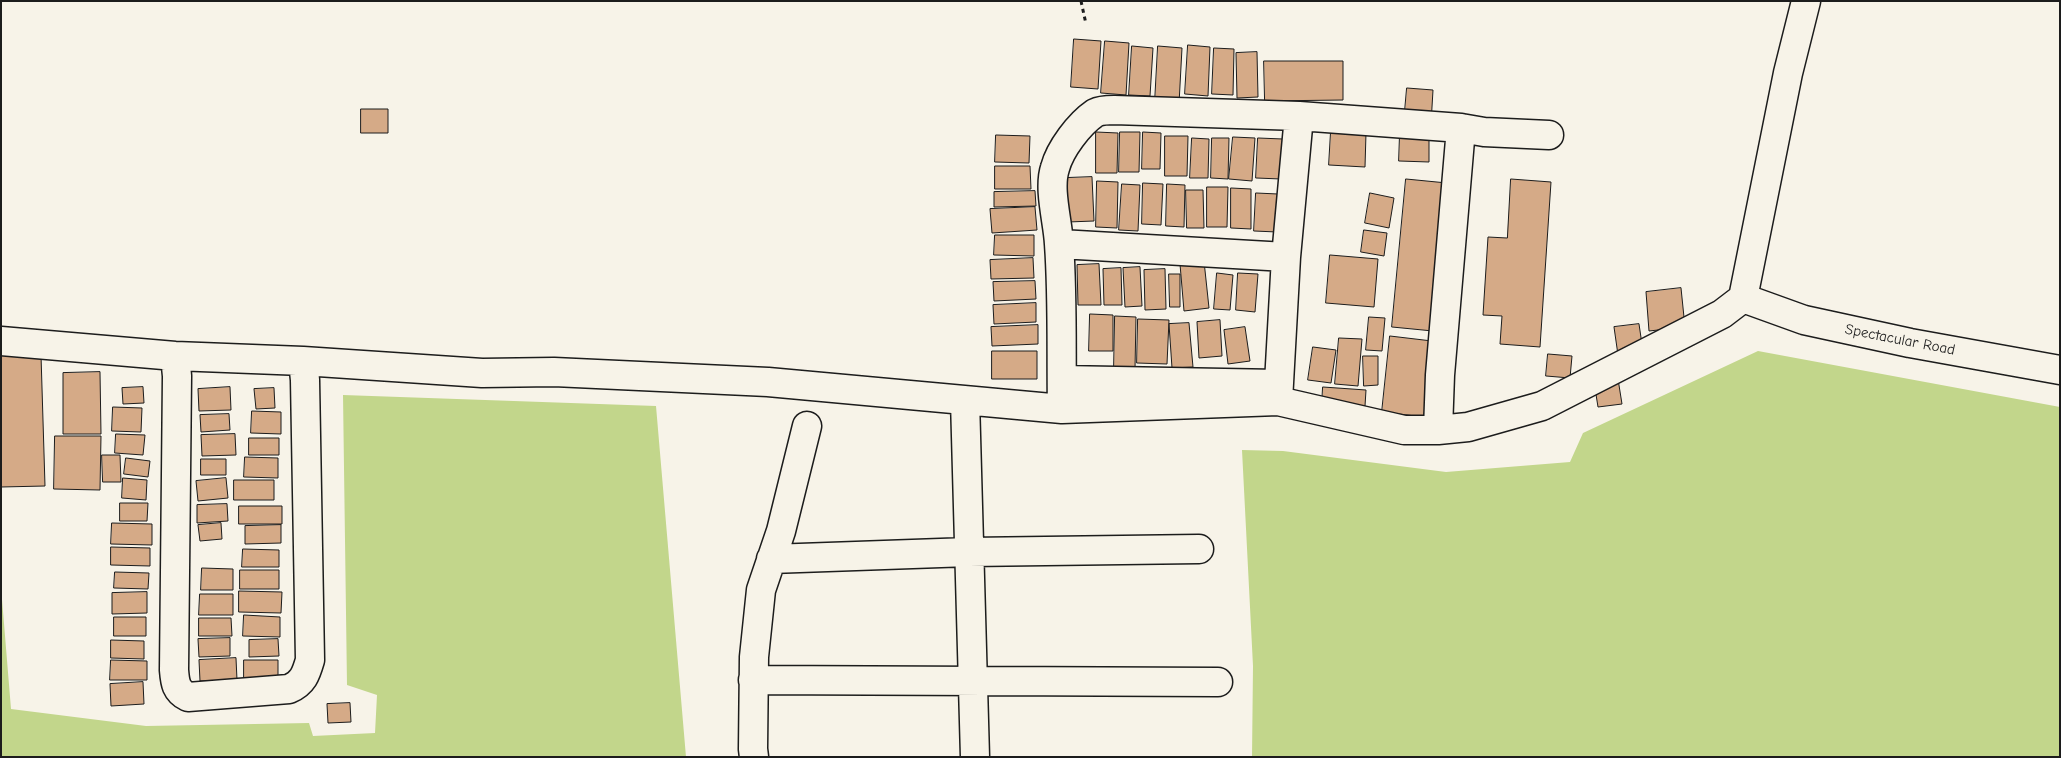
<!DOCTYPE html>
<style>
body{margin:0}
#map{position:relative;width:2061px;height:758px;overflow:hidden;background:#f7f3e8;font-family:"Comic Neue",sans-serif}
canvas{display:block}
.frame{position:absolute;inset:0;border:2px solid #1c1c1c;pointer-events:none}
</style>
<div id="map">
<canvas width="2061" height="758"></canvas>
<div class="frame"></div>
</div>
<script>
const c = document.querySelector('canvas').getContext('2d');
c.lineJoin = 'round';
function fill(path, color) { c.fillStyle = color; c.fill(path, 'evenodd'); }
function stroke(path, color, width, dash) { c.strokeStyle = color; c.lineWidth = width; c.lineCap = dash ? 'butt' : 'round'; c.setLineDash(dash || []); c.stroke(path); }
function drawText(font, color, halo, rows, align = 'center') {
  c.font = font + ' "Comic Neue",sans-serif'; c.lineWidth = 4.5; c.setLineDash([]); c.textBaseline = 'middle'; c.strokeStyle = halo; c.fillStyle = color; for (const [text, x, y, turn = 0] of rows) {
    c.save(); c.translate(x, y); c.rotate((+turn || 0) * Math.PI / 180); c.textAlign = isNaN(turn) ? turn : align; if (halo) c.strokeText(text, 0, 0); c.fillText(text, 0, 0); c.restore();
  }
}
fill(new Path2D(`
 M 1758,351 L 2060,407 L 2060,757 L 1252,757 L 1253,666 L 1242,450 L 1283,451 L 1446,472 L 1570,462 L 1583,433 Z
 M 343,395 L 656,406 L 686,757 L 1,757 L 1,587 L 11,709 L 146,726 L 309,723 L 313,736 L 375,733 L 377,695 L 347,685 Z`), '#c2d68b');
const building = new Path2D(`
 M 1074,39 L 1101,41 L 1098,89 L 1071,87 Z
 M 1105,41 L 1129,43 L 1126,95 L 1101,93 Z
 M 1188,45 L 1210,47 L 1208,96 L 1185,94 Z
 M 1132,46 L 1153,48 L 1150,96 L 1129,95 Z
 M 1158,46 L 1182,48 L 1179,104 L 1155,102 Z
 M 1214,48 L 1234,49 L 1233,95 L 1212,94 Z
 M 1257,52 L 1258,97 L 1237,98 L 1236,53 Z
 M 1264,61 L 1343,61 L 1343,100 L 1265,101 Z
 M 1407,88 L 1433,90 L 1431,124 L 1404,122 Z
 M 361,109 L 388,109 L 388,133 L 361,133 Z
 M 1331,131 L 1366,133 L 1365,167 L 1329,165 Z
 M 1096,132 L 1118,133 L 1117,173 L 1096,173 Z
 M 1120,132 L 1140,132 L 1139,172 L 1119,172 Z
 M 1143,132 L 1161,133 L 1160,169 L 1142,169 Z
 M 1400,133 L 1429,134 L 1429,162 L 1399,161 Z
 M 996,135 L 1030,136 L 1029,163 L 995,162 Z
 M 1165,136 L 1188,136 L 1187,176 L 1165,176 Z
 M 1233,137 L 1255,138 L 1252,181 L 1229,179 Z
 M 1192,138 L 1209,139 L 1208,178 L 1190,178 Z
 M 1212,138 L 1229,138 L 1228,179 L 1211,178 Z
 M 1258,138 L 1283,139 L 1281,179 L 1256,178 Z
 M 995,166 L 1030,166 L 1031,189 L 995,189 Z
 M 1092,177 L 1094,221 L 1068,222 L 1066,178 Z
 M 1406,179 L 1447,183 L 1433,331 L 1392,327 Z
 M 1511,179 L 1551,182 L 1540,347 L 1500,344 L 1502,316 L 1483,315 L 1488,237 L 1507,238 Z
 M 1097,181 L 1118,182 L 1117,228 L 1096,227 Z
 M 1143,183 L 1163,184 L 1161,225 L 1142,224 Z
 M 1122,184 L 1140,185 L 1138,231 L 1119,230 Z
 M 1167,184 L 1185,185 L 1184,227 L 1166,226 Z
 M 1207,187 L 1228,187 L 1227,227 L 1207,227 Z
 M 1231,188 L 1251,189 L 1251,229 L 1231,228 Z
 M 1186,190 L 1203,190 L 1204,228 L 1187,228 Z
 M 1035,191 L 1036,206 L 994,207 L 994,192 Z
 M 1256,193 L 1278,194 L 1277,232 L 1254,231 Z
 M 1370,193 L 1394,198 L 1389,228 L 1365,223 Z
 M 1035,207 L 1037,230 L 992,233 L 990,209 Z
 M 1364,230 L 1387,233 L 1384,256 L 1361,252 Z
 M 995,235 L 1034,235 L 1034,256 L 994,255 Z
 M 1330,255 L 1378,259 L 1374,307 L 1326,303 Z
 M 1033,258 L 1034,278 L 991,279 L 990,260 Z
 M 1204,261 L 1209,308 L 1184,311 L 1180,264 Z
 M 1099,264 L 1101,305 L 1078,305 L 1077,265 Z
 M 1140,267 L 1142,306 L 1125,307 L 1123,268 Z
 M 1121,268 L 1122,305 L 1104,305 L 1103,269 Z
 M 1165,269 L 1166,309 L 1145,310 L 1144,270 Z
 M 1217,273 L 1233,275 L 1230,310 L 1214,309 Z
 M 1238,273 L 1258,274 L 1255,312 L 1236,310 Z
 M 1169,274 L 1180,274 L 1180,307 L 1170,307 Z
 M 1035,281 L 1036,299 L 994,301 L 993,282 Z
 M 1681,288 L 1685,327 L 1649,331 L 1646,292 Z
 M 1036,303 L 1036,322 L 994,324 L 993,305 Z
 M 1090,314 L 1113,315 L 1113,351 L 1089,351 Z
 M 1115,316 L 1136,317 L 1135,369 L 1114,368 Z
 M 1369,317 L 1385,318 L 1382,351 L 1366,350 Z
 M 1138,319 L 1169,320 L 1167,364 L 1137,363 Z
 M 1220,320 L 1222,356 L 1199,358 L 1197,322 Z
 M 1189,323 L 1193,367 L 1172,368 L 1169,324 Z
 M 1639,324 L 1643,351 L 1618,355 L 1614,327 Z
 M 1038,325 L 1038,344 L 992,346 L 991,327 Z
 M 1245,327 L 1250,361 L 1228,364 L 1224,330 Z
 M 1390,336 L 1432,341 L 1424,417 L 1382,412 Z
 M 1339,338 L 1362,339 L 1358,386 L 1335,384 Z
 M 1313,347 L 1336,350 L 1331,383 L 1308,380 Z
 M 992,351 L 1037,351 L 1037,379 L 992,379 Z
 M 1548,354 L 1572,356 L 1570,378 L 1546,376 Z
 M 41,355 L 45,486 L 1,487 L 1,356 Z
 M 1363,356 L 1378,356 L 1378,385 L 1364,386 Z
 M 100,372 L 101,434 L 63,434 L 63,373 Z
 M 1618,379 L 1622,404 L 1598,407 L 1594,382 Z
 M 143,387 L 144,403 L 123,404 L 122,388 Z
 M 230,387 L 231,410 L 199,411 L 198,389 Z
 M 1323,387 L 1366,390 L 1365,406 L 1322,404 Z
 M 274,388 L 275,408 L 256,409 L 254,389 Z
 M 113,407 L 142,408 L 141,432 L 112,431 Z
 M 252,411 L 281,412 L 281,434 L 251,433 Z
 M 229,414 L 230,430 L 201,432 L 200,415 Z
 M 116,434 L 145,435 L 143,455 L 115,453 Z
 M 235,434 L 236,455 L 202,456 L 201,435 Z
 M 55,436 L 101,436 L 100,490 L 54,489 Z
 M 249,438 L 279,438 L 279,455 L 249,455 Z
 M 102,455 L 120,455 L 121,482 L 103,482 Z
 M 245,457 L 278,458 L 278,478 L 244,477 Z
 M 126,458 L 150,461 L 148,477 L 124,474 Z
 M 201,459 L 226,459 L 226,475 L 201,475 Z
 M 123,478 L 147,480 L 146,500 L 122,498 Z
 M 226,478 L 228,498 L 198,501 L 196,481 Z
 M 234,480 L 274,480 L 274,500 L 234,500 Z
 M 120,503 L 148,503 L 147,521 L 120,521 Z
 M 227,504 L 228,521 L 197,523 L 197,505 Z
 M 239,506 L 282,506 L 282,524 L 239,524 Z
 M 112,523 L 152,524 L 152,545 L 111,544 Z
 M 221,523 L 222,539 L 200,541 L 198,525 Z
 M 281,525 L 281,543 L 245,544 L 245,526 Z
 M 111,547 L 150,548 L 150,566 L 111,565 Z
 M 243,549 L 279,550 L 279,567 L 242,567 Z
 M 202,568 L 233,569 L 233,590 L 201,590 Z
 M 240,570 L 279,570 L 279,589 L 240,589 Z
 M 115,572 L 149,573 L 148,589 L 114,588 Z
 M 239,591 L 282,592 L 281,613 L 239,612 Z
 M 147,592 L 147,613 L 112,614 L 112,593 Z
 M 200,594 L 233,594 L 233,615 L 199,615 Z
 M 244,615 L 280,617 L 280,637 L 243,636 Z
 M 114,617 L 146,617 L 146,636 L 114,636 Z
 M 199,618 L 231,618 L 232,636 L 199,636 Z
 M 230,638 L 230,656 L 199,657 L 198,639 Z
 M 278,639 L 279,656 L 249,657 L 249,640 Z
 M 111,640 L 144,641 L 144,659 L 111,658 Z
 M 236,658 L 237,680 L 200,681 L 199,660 Z
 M 111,660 L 147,661 L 147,680 L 110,680 Z
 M 244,660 L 278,660 L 278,680 L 244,680 Z
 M 143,682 L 144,704 L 111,706 L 110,684 Z
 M 350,703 L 351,722 L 328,723 L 327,704 Z`);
fill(building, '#d5aa87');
stroke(building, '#1c1c1c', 1);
const minor = new Path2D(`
 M 1299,116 L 1461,128 L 1484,132 L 1549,135
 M 1060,244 L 1286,257
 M 1743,298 L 1804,320 L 1910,343 L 2060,370
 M 1,341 L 175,356 L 303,361 L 482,373 L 554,372 L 768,382 L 1062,409 L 1278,401 L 1404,430 L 1438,430 L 1468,427 L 1542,406 L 1722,314 L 1743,298 L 1788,73 L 1806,1
 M 175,356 L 177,376 L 174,670 C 175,683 176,691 188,697 L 289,689 C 303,683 306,674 310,660 L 305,380 L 303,361
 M 1062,380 L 1278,384
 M 965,400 L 975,757
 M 1062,409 C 1061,354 1063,299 1059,244 C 1058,222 1048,189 1055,168 C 1060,149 1079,124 1095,113 C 1101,110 1108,110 1114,110 L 1299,116 L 1286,257 L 1278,401
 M 1438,430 L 1440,375 L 1461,128
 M 771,559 L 969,552 L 1199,549
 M 753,680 L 1218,682
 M 754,757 L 753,749 L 754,657 L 761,590 L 781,531 L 807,426`);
stroke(minor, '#1c1c1c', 31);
stroke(new Path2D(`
 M 1081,1 L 1086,24`), '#1c1c1c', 3, [4, 4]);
stroke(minor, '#f7f3e8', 28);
drawText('15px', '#1c1c1c', '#f7f3e8', [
 ["Spectacular Road",1900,340,11]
]);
</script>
